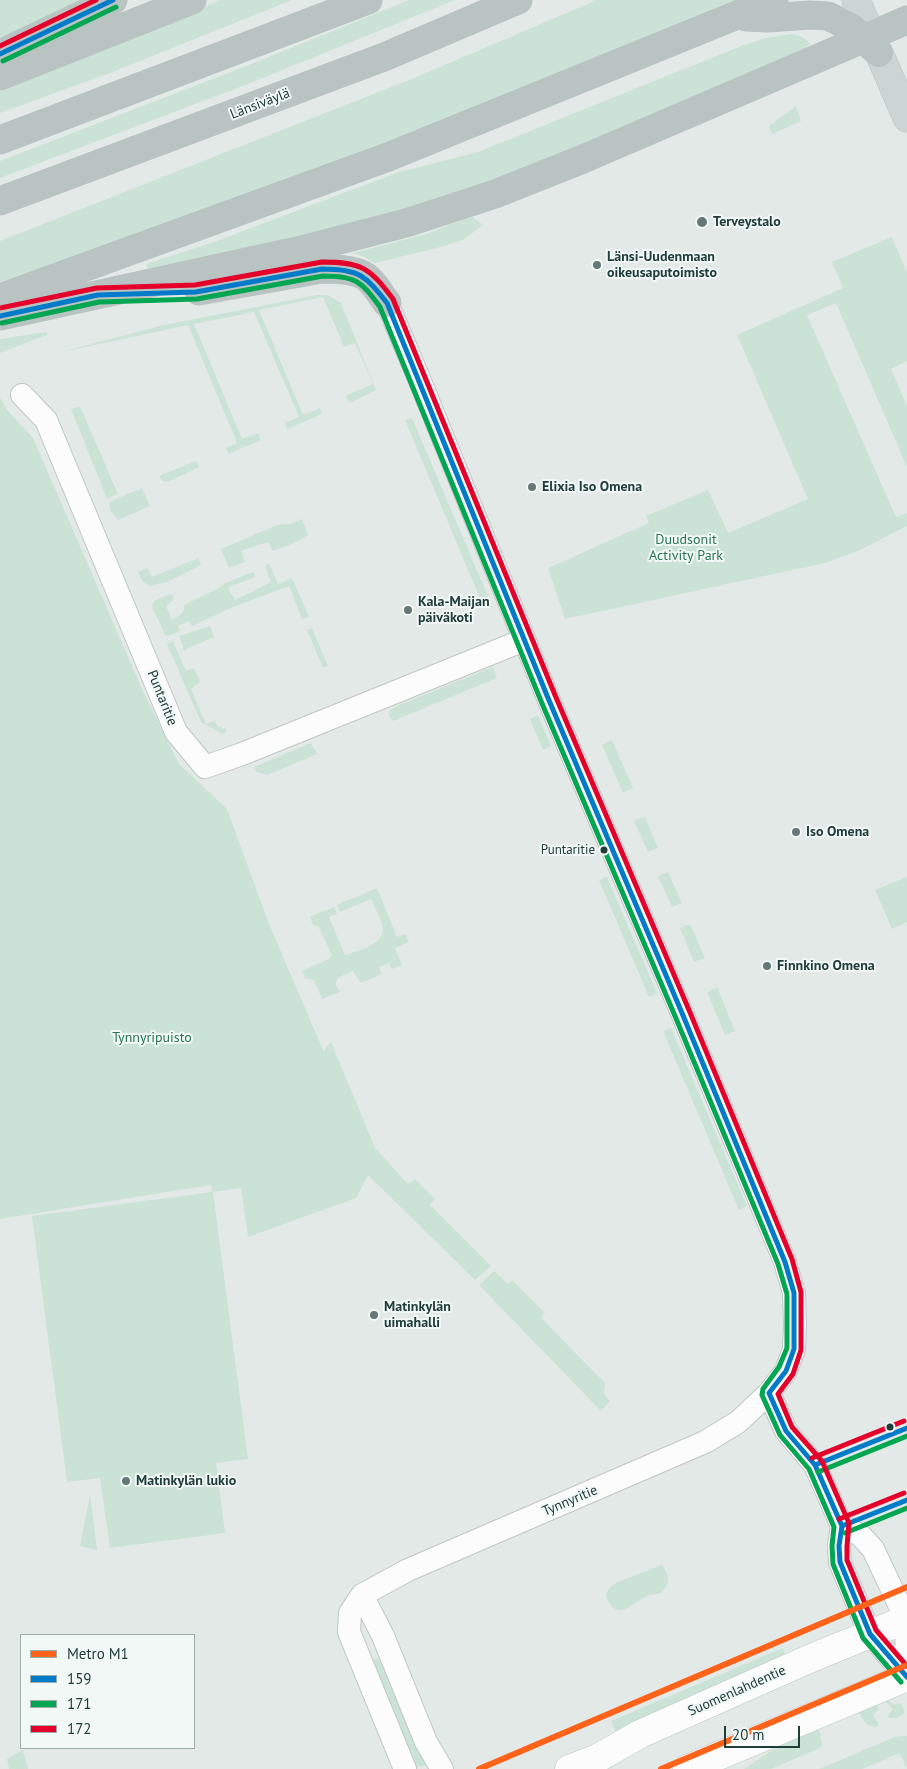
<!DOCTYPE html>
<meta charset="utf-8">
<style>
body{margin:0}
#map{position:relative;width:907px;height:1769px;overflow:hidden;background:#e3e9e7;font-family:"PT Sans",sans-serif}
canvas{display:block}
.legend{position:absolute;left:20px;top:1634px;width:175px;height:115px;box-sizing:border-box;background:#f1f8f6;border:1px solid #9dadab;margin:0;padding:6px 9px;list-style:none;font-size:15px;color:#203d3a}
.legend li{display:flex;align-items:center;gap:10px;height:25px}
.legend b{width:25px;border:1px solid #9dadab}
.scale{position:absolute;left:724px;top:1726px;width:76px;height:22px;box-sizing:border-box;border:2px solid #203d3a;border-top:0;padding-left:6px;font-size:15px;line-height:18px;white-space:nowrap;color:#203d3a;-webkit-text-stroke:4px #f1f8f6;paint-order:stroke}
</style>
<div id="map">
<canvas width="907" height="1769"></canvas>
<ul class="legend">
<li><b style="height:6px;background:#ff6319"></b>Metro M1</li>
<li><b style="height:6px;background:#007ac9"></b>159</li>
<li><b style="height:6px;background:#00a651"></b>171</li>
<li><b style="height:6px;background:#e4002b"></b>172</li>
</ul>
<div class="scale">20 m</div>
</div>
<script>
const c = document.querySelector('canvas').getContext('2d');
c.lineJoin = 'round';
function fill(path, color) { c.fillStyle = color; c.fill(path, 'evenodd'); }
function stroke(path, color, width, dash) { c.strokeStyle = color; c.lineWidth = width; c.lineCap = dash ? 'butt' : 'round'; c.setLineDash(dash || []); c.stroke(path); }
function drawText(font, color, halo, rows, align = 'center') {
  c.font = font + ' "PT Sans",sans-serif'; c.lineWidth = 4; c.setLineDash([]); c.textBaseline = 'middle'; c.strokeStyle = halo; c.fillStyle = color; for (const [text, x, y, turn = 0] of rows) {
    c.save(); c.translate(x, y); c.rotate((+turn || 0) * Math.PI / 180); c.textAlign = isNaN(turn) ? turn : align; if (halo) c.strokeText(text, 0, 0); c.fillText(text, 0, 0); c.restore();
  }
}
fill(new Path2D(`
 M 0,0 L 79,0 L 0,39 Z
 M 220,0 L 292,0 L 110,73 L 0,113 L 0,88 Z
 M 409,0 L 455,0 L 248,84 L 0,178 L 0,161 L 259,61 Z
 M 597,0 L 747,0 L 473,110 L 155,229 L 0,282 L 0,241 L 414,78 Z
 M 790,34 C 799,35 805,37 810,44 L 806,47 L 809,52 L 542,163 L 432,202 L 282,243 L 154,270 L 148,269 L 146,264 L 214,242 L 399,172 L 478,152 L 746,44 L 766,38 Z
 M 796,106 L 801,121 L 772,134 L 769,126 Z
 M 471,216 L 483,225 L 463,240 L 437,248 L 375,263 L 364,257 L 353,253 L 426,234 Z
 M 892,237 L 907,272 L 907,361 L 891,369 L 907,406 L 907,467 L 836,303 L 807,315 L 896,517 L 907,513 L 907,526 L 860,550 L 825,563 L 565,619 L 548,568 L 649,523 L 646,516 L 708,490 L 728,533 L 808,499 L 737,335 L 843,288 L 832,262 Z
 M 317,295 L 328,295 L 341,303 L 376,390 L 352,402 L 349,402 L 345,396 L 373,384 L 355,343 L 344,347 L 323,297 L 259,310 L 303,415 L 320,408 L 322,414 L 287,429 L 285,423 L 299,417 L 254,312 L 194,324 L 242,439 L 258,433 L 261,440 L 228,454 L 226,448 L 237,443 L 188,325 L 57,353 L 164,325 Z
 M 46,332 L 47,335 L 0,353 L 0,339 Z
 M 0,398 L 8,411 L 33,438 L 142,689 L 179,764 L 227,809 L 269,924 L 324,1052 L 326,1047 L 331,1042 L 375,1148 L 408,1184 L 415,1179 L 435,1199 L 430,1205 L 491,1266 L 475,1280 L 368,1175 L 356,1198 L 248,1237 L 241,1188 L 213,1192 L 248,1459 L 216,1463 L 225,1533 L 110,1548 L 100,1478 L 67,1482 L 32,1216 L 212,1192 L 211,1185 L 0,1219 Z
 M 80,406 L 118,494 L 107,499 L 71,409 Z
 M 412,418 L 493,608 L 486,607 L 482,603 L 405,420 Z
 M 196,461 L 199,467 L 167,482 L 162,481 L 159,476 Z
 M 142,488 L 150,506 L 118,520 L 111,511 L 109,503 L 114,500 Z
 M 302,519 L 308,535 L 294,543 L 273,551 L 268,542 L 241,551 L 245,562 L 229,568 L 221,549 L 277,525 L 290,524 Z
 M 198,558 L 201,565 L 167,582 L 150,586 L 143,582 L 138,572 L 147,568 L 152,577 Z
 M 267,564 L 270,565 L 278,584 L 292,578 L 309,617 L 302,619 L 289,586 L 233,607 L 192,626 L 189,621 L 178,626 L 180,631 L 168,636 L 165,635 L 152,606 L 154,601 L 170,594 L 174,596 L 172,601 L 166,606 L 172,620 C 179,616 185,614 184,605 L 221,587 L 225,583 L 253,572 L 255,575 L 253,578 L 229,587 L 229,590 L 235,600 L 271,582 L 265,567 Z
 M 210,626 L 214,637 L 184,650 L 179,636 Z
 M 312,628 L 328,666 L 323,668 L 307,630 Z
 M 173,641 L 186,671 L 194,668 L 200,682 L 191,689 L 206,724 L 215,721 L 218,727 L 221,726 L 222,729 L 225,728 L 227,732 L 222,734 L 201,722 L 167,644 Z
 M 493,667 L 497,678 L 393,721 L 389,715 L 389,711 L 397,706 Z
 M 538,715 L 551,746 L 543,750 L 530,719 Z
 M 612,740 L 633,788 L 623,793 L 602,745 Z
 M 311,743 L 317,754 L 267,775 L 257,772 L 254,767 Z
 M 645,817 L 658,848 L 648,852 L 634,821 Z
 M 668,872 L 682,903 L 672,907 L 658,876 Z
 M 607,877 L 657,993 L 649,997 L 599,880 Z
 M 907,877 L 907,922 L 892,929 L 875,890 Z
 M 377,888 L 397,937 L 405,934 L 409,942 L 395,948 L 402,965 L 392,969 L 389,963 L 379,967 L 382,974 L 361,983 L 353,971 L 339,977 L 335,984 L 340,992 L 322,999 L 314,980 L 305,978 L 302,971 L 329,959 L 332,955 L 318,926 L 313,925 L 310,917 L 334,907 L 337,914 L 329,917 L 345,955 C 357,951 383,945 383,929 C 383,922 374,906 371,899 L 340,912 L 337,905 Z
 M 690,924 L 705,958 L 694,962 L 680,928 Z
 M 717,987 L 735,1031 L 725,1035 L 707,992 Z
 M 671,1028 L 747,1206 L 739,1210 L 663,1031 Z
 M 494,1271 L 508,1284 L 512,1280 L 545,1313 L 541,1318 L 605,1383 L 604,1394 L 610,1401 L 601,1411 L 479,1285 Z
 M 90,1494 L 97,1550 L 80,1546 Z
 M 662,1565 C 669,1575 671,1584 661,1593 C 655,1594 650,1594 645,1597 C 633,1603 619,1620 609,1602 C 607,1599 606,1597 606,1594 C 608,1589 613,1585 617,1582 Z
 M 783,1648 L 786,1657 L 616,1733 L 611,1721 Z
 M 379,1658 L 382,1661 L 426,1765 L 415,1768 L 372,1661 Z
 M 885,1698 L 895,1705 L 901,1703 L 905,1713 L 896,1718 L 890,1718 L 887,1716 L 893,1709 L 885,1701 L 881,1701 L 877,1706 L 879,1709 L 873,1715 L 879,1724 L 877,1727 C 867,1727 863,1721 859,1712 L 861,1708 Z
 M 819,1727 L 822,1745 L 820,1748 L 771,1769 L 744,1769 C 768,1753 791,1737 819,1727 Z
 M 907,1736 L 907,1769 L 900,1753 L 862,1769 L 819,1769 L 895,1737 Z
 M 23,1750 L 28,1769 L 9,1769 L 7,1759 Z`), '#cbe3d6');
const street = new Path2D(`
 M 387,303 L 420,381 L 548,698 L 682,1013 L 785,1262 L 794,1293 L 795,1325 L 794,1349 L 786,1371 L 769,1393 L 738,1422 L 705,1442 L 408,1570 L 362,1595 L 350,1613 L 349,1632 L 405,1769
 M 22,395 L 46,420 L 176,732 L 205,767 L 242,754 L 524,640
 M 769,1393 L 786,1431 L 815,1465 L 842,1526 L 839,1546 L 840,1562 L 870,1634 L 907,1677
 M 842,1526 L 860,1535 L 873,1549 L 906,1619 L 907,1674
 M 362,1595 L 383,1636 L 426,1742 L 442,1769`);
const secondary = new Path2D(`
 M 569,1769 L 598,1758 L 640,1734 L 809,1659 L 907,1619
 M 687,1769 L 907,1677`);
const primary = new Path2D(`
 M 856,0 L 865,21
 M 879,53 L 907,118`);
const highway = new Path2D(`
 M 746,17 L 768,18 L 810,15 L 828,16 L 850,27
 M 0,54 L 113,0
 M 0,76 L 192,0
 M 0,140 L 368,0
 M 0,201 L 384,57 L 518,0
 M 199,291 L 322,269 C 334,269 351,269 363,275 C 373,280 380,294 387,303
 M 0,298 L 388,157 L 774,0
 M 0,316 L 297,251 L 406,223 L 495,194 L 583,159 L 907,20`);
stroke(street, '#c0c6c4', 24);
stroke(secondary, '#bec7c5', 29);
stroke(primary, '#bbc5c4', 29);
stroke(highway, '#bbc5c4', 29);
stroke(street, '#fbfcfb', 22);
stroke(secondary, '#fbfcfb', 28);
stroke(primary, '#cdd5d4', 28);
stroke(highway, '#b9c3c2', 28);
const highwayBridge = new Path2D(`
 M 850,27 L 879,53`);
stroke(highwayBridge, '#bbc5c4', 29, []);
stroke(highwayBridge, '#b9c3c2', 28);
stroke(new Path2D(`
 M 0,54 L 113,0
 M 0,316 L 98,295 L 196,292 L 322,269 C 359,269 365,275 387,303 L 548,698 L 682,1013 L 785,1262 L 794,1293 L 794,1349 L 786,1371 L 769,1393 L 786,1431 L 815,1465 L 842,1526 L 839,1546 L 840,1562 L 870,1634 L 907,1677
 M 815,1465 L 907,1428
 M 842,1526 L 907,1500`), '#007ac9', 5);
stroke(new Path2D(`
 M 3,61 L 116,7
 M 2,323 L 99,302 L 197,299 L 323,276 C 356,276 361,281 380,307 L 541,701 L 675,1016 L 778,1264 L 787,1294 L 787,1348 L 779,1367 L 763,1389 L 762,1395 L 780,1435 L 809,1469 L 834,1527 L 832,1546 L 833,1564 L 863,1638 L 901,1682
 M 818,1472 L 907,1436
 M 845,1533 L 907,1508`), '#00a651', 5);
stroke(new Path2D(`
 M 0,46 L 96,0
 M 0,308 L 97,288 L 195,285 L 322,262 C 362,262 370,268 393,299 L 555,695 L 689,1010 L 792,1259 L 801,1292 L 801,1350 L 793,1374 L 778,1394 L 792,1427 L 822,1461 L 849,1523 L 847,1546 L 847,1560 L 876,1630 L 907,1666
 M 812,1458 L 904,1421
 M 839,1519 L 904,1493`), '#e4002b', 5);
stroke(new Path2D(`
 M 479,1769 L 907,1587
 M 661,1769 L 907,1665`), '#ff6319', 6);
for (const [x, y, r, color] of [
 [702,222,6,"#647977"],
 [597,265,5,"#647977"],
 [532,487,5,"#647977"],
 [408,610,5,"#647977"],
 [796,832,5,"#647977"],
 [604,850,4.5,"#203d3a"],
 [767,966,5,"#647977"],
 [374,1315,5,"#647977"],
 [890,1427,4.5,"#203d3a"],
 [126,1481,5,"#647977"]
]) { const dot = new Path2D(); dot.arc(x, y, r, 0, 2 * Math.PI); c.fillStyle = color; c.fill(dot); stroke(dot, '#f1f8f6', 2); }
drawText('13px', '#203d3a', '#f1f8f6', [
 ["Puntaritie",595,850]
], 'right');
drawText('14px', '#203d3a', '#f1f8f6', [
 ["Länsiväylä",260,104,-21],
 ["Puntaritie",162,698,68],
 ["Tynnyritie",570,1501,-23],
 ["Suomenlahdentie",737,1691,-24]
]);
drawText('bold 14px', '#203d3a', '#f1f8f6', [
 ["Terveystalo",713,222],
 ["Länsi-Uudenmaan",607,257],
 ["oikeusaputoimisto",607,273],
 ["Elixia Iso Omena",542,487],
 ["Kala-Maijan",418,602],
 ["päiväkoti",418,618],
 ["Iso Omena",806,832],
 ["Finnkino Omena",777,966],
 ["Matinkylän",384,1307],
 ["uimahalli",384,1323],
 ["Matinkylän lukio",136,1481]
], 'left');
drawText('14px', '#287652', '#f1f8f6', [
 ["Duudsonit",686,540],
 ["Activity Park",686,556],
 ["Tynnyripuisto",152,1038]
]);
</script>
